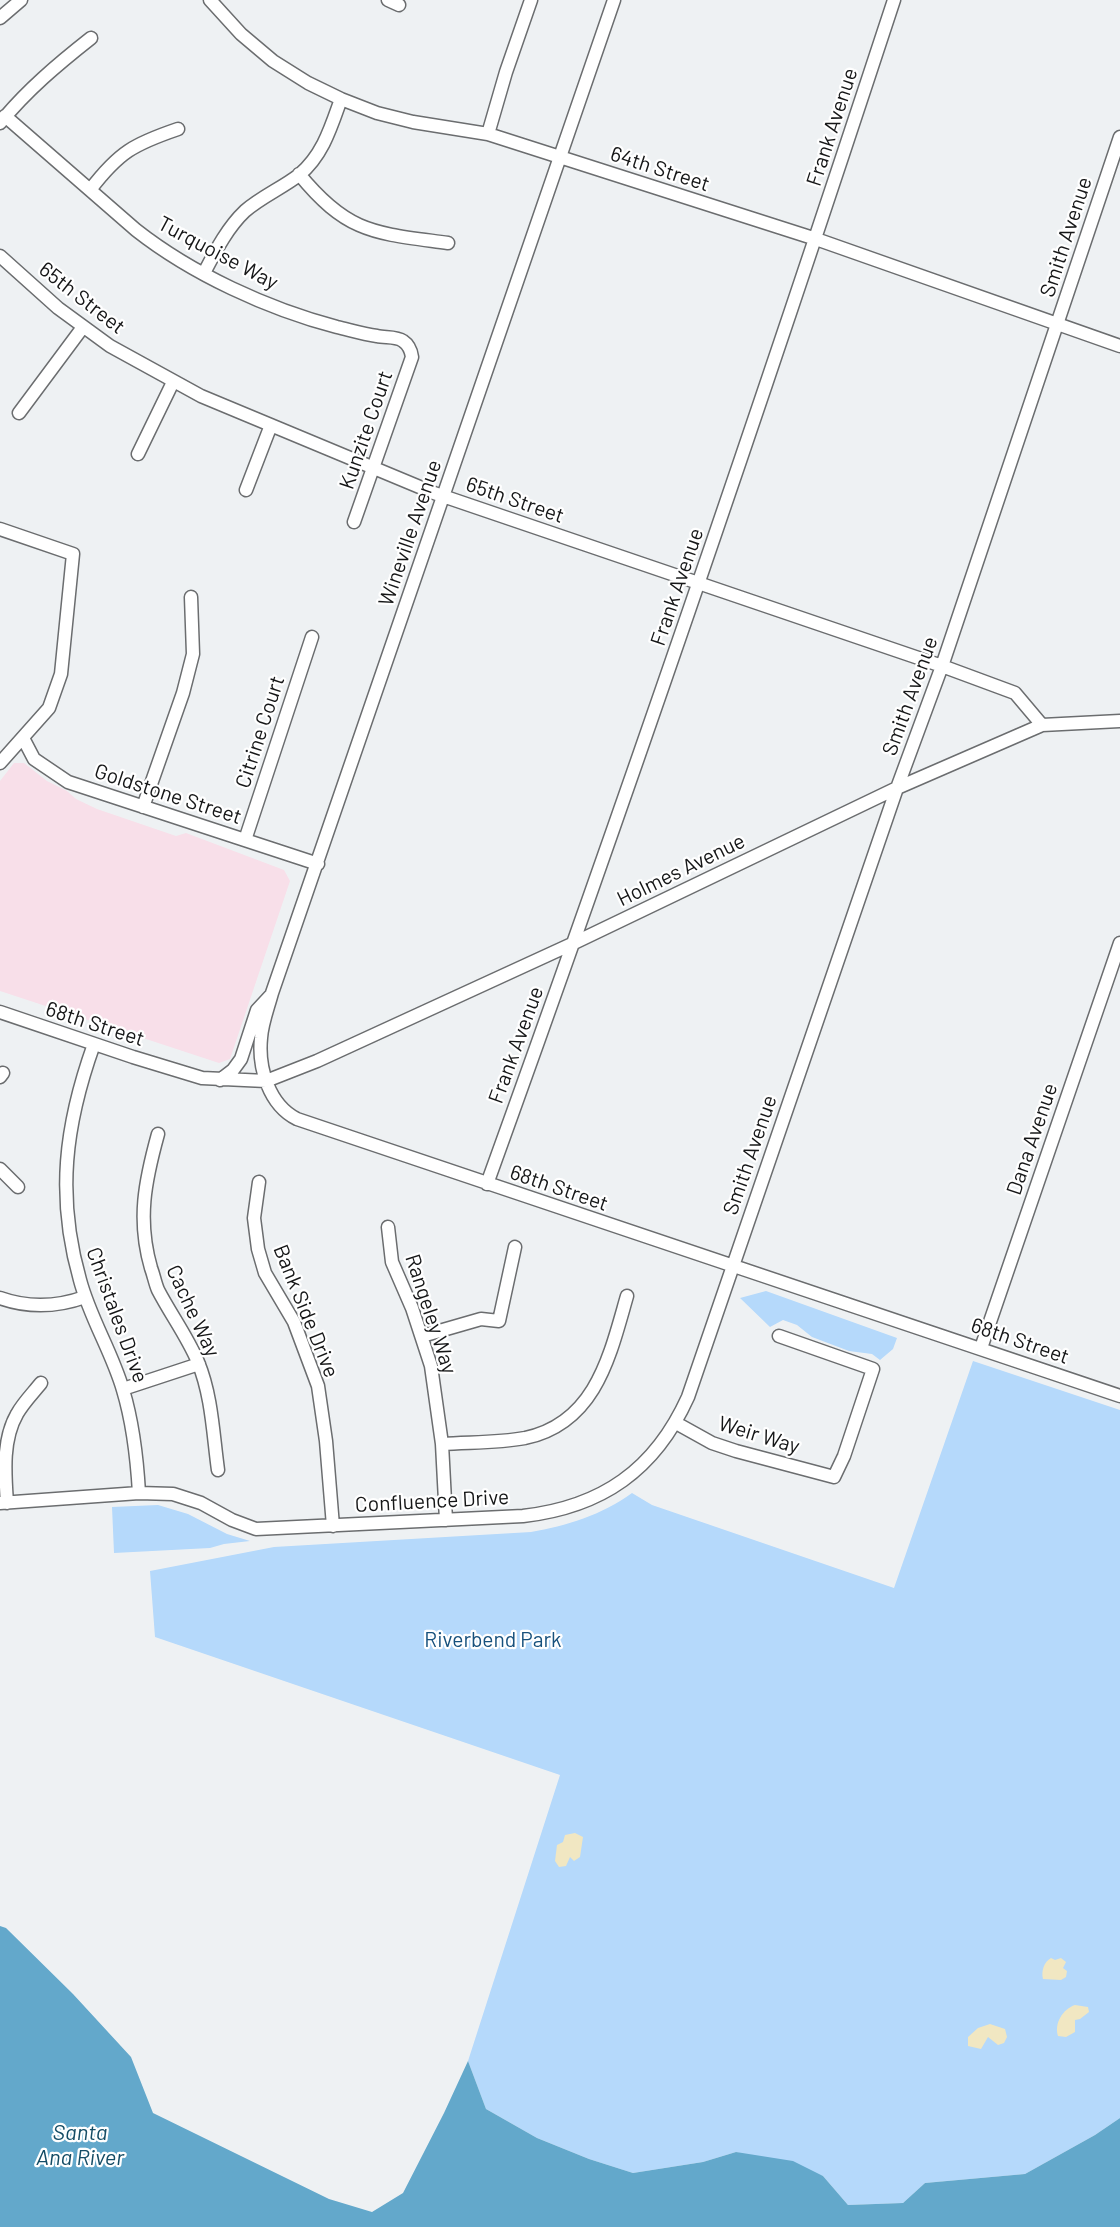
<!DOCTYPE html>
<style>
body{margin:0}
canvas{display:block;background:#eef1f3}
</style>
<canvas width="1120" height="2227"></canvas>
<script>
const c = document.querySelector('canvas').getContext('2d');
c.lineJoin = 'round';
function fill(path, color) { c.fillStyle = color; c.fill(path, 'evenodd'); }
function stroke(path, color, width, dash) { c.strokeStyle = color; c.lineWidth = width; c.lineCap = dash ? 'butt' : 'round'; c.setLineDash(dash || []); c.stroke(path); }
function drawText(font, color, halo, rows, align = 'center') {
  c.font = font + ' Barlow,sans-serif'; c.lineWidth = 4.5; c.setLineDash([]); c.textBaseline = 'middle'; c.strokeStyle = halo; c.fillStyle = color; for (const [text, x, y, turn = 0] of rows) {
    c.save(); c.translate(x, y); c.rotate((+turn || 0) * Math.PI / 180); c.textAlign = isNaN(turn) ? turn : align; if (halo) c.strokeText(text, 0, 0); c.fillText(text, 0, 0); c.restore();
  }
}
fill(new Path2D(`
 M 14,763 L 24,763 L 47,781 L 67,791 L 76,799 L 97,809 L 176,836 L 186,833 L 284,870 L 290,881 L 230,1059 L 219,1063 L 0,991 L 0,781 Z`), '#f8dfe9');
fill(new Path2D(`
 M 766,1291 L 897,1338 L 893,1349 L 880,1360 L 872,1354 L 849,1351 L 812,1337 L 797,1325 L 783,1320 L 770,1327 L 740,1298 Z
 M 973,1361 L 1120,1410 L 1120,2118 L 1095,2135 L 1025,2174 L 925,2183 L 903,2203 L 848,2205 L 823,2176 L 736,2152 L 703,2162 L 633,2173 L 589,2159 L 537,2138 L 486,2109 L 468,2061 L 560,1775 L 155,1637 L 150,1571 L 274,1547 L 531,1532 C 566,1526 602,1515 632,1493 L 652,1505 L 894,1588 Z
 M 158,1505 L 188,1514 L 227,1534 L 250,1541 L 224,1544 L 210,1548 L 114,1553 L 112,1507 Z`), '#b5d9fb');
fill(new Path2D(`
 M 575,1833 L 583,1837 L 580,1857 L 574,1861 L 570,1857 L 566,1866 L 559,1867 L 555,1861 L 557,1845 L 563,1842 L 565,1835 Z
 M 1061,1958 L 1066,1962 L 1063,1968 L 1067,1971 L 1066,1977 L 1061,1980 L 1043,1979 C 1041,1971 1044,1962 1051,1958 L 1055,1960 Z
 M 1075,2005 L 1088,2007 L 1089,2012 L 1080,2019 L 1075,2020 L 1075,2032 L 1066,2037 L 1058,2036 C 1054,2023 1063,2009 1075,2005 Z
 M 990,2024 L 1005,2029 L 1007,2037 L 1004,2043 L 998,2045 L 988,2037 L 981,2049 L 968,2046 L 968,2037 L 978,2028 Z`), '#f1e7c2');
fill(new Path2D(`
 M 0,1926 L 6,1928 L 73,1994 L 131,2057 L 153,2113 L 329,2199 L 372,2212 L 403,2193 L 444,2113 L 468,2061 L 486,2109 L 537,2138 L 589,2159 L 633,2173 L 703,2162 L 736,2152 L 793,2161 L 823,2176 L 848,2205 L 903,2203 L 925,2183 L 1025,2174 L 1095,2135 L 1120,2118 L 1120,2227 L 0,2227 Z`), '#63a8cb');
const minor = new Path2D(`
 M 210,0 L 241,34 L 273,61 L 308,83 L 341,99 L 377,113 L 413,122 L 488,134 L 816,239 L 1120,346
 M 388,0 L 399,5
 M 614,0 L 272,993 C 268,1008 262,1023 261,1038 C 258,1068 269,1105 297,1119 L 1120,1396
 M 0,18 L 21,0
 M 5,116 L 136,230 C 192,274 268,309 337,327 C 350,330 363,334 377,336 C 385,338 396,336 403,341 C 409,345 411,350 412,357 L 354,522
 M 0,123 C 27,90 58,64 91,38
 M 488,134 L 506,72 L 531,0
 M 299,174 C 348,234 375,233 448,243
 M 90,190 C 119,152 134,144 178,129
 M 0,256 L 58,308 L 110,346 L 201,396 L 434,493 L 942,666 L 1015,693 L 1042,725
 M 204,273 C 215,252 227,228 245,211 C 261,197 282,188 299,175 C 323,155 331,127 341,99
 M 19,413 L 83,327
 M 138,454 L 173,382
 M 246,490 L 271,425
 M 0,529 L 73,554 L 61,674 L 49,708 L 0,763
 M 23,738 L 34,759 L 68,782 L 318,864
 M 143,807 L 183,693 L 193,654 L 191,597
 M 245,840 L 312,637
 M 0,1012 L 133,1057 L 202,1078 L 266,1081 L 317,1061 L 574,943 L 897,788 L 1042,725 L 1120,721
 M 94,1044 C 65,1125 56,1196 80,1280 C 90,1318 112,1352 123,1390 C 133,1423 137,1458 139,1493
 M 0,1077 L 3,1073
 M 220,1080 L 233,1070 L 241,1059 L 257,1010 L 270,996
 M 158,1134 C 145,1181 137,1220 151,1268 C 154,1276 155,1283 158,1290 C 171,1315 187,1336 198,1362 C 212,1396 213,1434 218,1470
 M 0,1169 L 18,1187
 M 259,1182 L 254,1218 L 258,1249 L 265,1273 L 294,1322 L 318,1386 L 326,1441 L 333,1526
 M 487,1184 C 629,791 764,396 894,0
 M 388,1227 L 392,1262 L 412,1308 L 431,1366 L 442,1444 L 446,1520
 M 0,1298 C 28,1308 57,1307 85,1297
 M 422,1336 L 481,1319 L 499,1321 L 515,1247
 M 981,1348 L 1120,943
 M 123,1389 L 199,1364
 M 676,1423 L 712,1443 L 736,1451 L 834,1477 L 844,1456 L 873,1369 L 779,1336
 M 442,1444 C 469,1442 498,1443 525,1438 C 596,1423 610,1355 627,1296
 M 0,1503 L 139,1493 L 173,1494 L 201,1503 L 232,1520 L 256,1529 L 523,1516 C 602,1507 655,1470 688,1397 L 897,788 L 942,666 L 1120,137
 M 7,1503 C 5,1474 2,1440 17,1414 C 23,1403 33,1393 41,1383`);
stroke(minor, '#6b6d6f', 15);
stroke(minor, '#fff', 12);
drawText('21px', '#151617', '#fff', [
 ["Frank Avenue",832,127,-72],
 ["64th Street",660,169,18],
 ["Smith Avenue",1066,237,-72],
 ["Turquoise Way",218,253,28],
 ["65th Street",82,298,38],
 ["Kunzite Court",366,430,-71],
 ["65th Street",515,500,19],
 ["Wineville Avenue",410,533,-71],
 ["Frank Avenue",677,587,-71],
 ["Smith Avenue",910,696,-70],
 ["Citrine Court",260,732,-72],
 ["Goldstone Street",168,794,18],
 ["Holmes Avenue",681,870,-26],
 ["68th Street",95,1024,18],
 ["Frank Avenue",516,1045,-70],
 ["Dana Avenue",1032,1139,-71],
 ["Smith Avenue",750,1155,-71],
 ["68th Street",559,1188,19],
 ["Cache Way",193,1311,65],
 ["Bank Side Drive",306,1311,68],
 ["Rangeley Way",431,1314,72],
 ["Christales Drive",117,1315,70],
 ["68th Street",1020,1341,19],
 ["Weir Way",759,1435,17],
 ["Confluence Drive",432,1501,-3]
]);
drawText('21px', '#17517d', '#fff', [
 ["Riverbend Park",493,1640]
]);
drawText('italic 22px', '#144c65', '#fff', [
 ["Santa",80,2133],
 ["Ana River",80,2158]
]);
</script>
